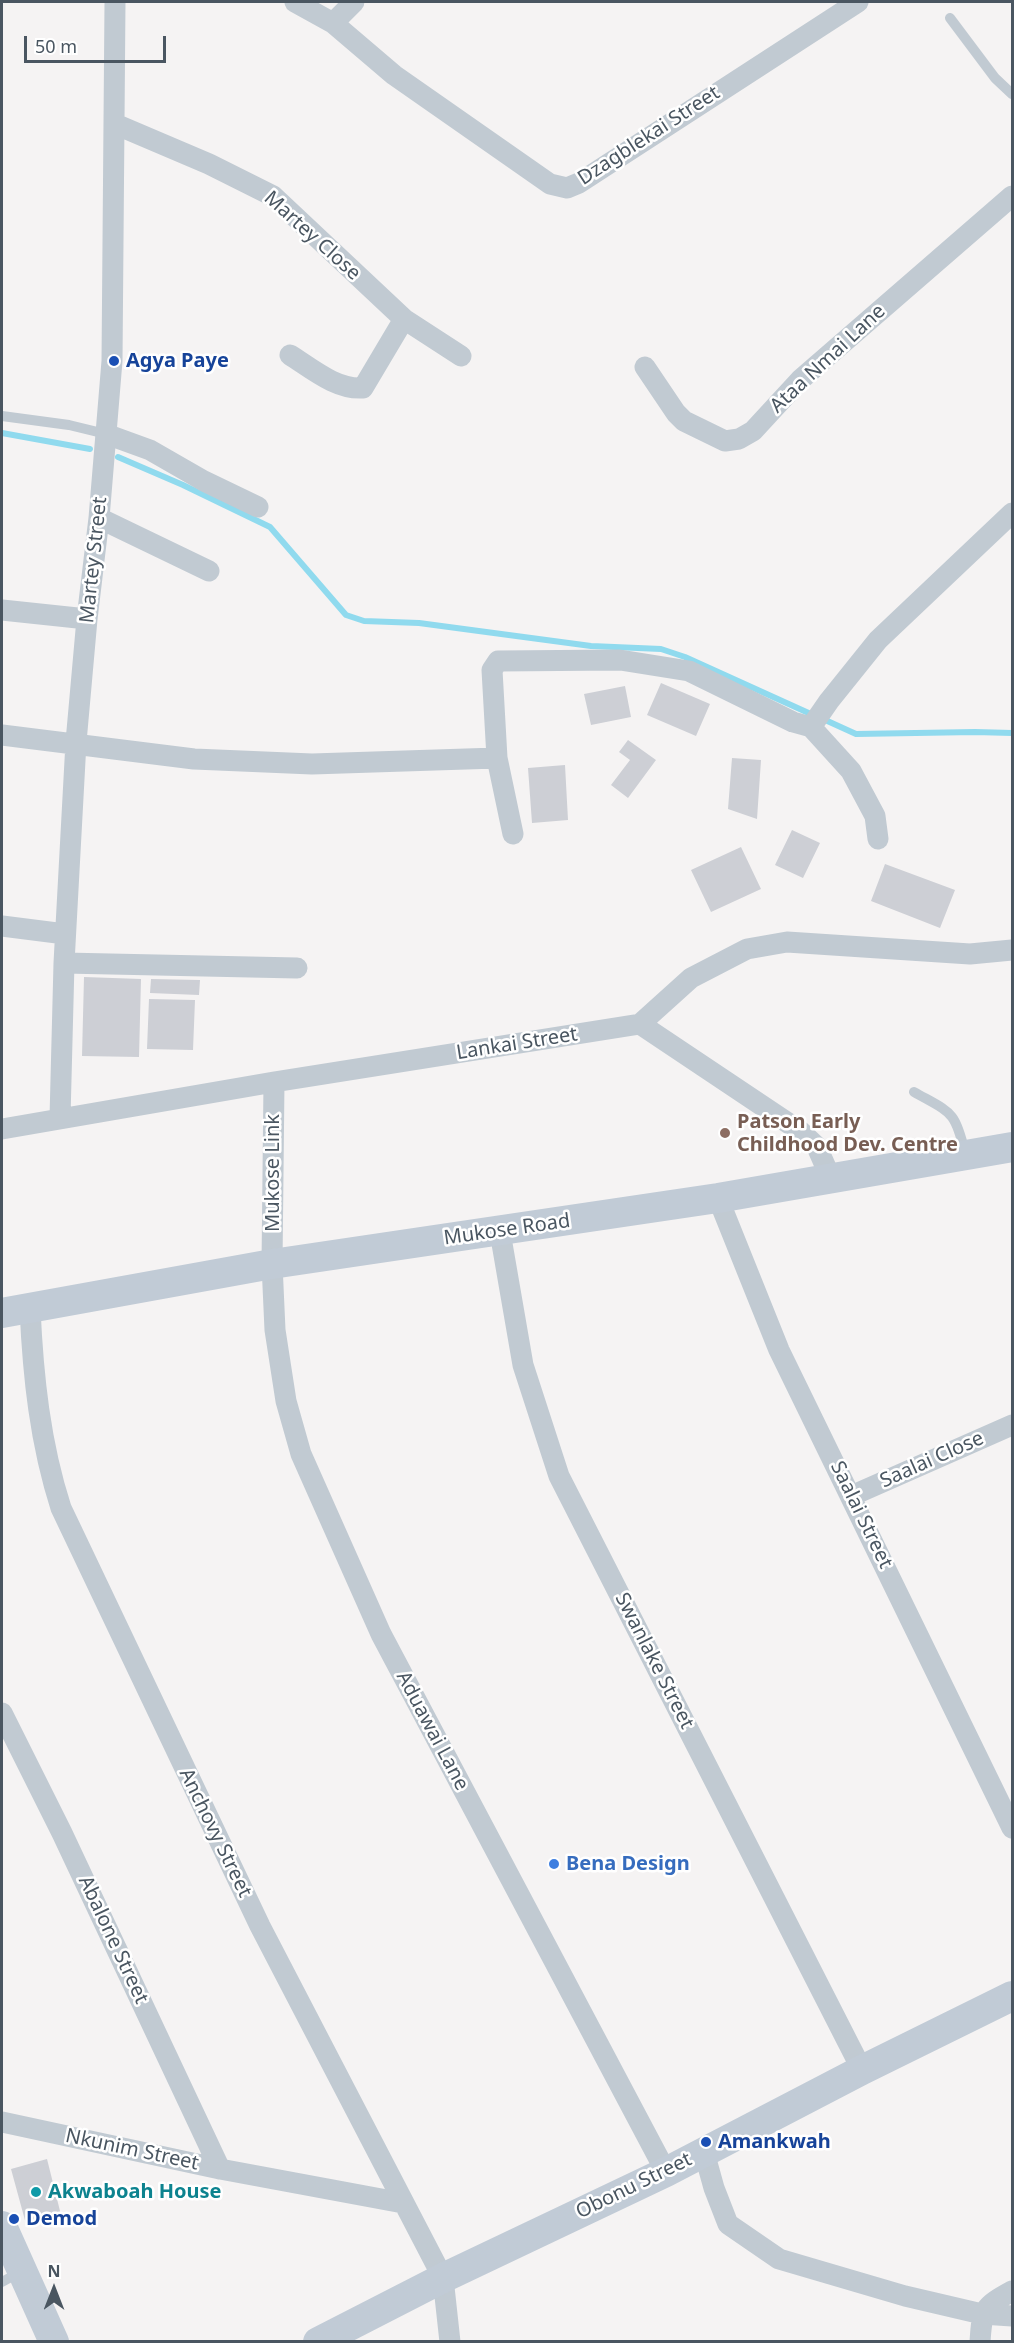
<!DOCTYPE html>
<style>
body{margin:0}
#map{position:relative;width:1014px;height:2343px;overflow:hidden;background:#f5f3f3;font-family:"Noto Sans",sans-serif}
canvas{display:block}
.frame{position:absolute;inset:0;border:3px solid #4a5661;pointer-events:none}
.north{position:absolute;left:24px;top:2259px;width:60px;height:60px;-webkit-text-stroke:4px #fff;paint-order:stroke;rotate:0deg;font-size:16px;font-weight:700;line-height:24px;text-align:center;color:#4a5661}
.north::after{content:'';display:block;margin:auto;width:21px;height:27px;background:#4a5661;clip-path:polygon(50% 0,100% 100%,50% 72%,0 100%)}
.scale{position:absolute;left:24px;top:36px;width:142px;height:27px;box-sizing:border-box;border:3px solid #4a5661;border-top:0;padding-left:8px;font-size:18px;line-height:21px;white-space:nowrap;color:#4a5661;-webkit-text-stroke:4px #fff;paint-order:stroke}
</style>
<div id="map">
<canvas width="1014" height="2343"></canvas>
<div class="frame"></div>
<div class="north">N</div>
<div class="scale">50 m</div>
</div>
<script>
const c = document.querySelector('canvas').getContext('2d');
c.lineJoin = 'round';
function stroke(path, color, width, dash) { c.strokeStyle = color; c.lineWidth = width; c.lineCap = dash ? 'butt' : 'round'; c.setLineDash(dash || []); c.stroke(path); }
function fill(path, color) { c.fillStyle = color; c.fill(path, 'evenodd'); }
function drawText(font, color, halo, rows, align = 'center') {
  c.font = font + ' "Noto Sans",sans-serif'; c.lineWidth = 5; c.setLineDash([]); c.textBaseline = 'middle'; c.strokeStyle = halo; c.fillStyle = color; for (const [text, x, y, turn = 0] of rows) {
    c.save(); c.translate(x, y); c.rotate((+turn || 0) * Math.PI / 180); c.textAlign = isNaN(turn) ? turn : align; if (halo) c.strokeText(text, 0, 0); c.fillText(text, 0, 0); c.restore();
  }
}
stroke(new Path2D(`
 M 2,433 L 90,449
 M 118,457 L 183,485 L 270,527 L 346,615 L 364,621 L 419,623 L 591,646 L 661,649 L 685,657 L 813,715
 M 823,719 L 856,734 L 975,732 L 1012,733`), '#90daee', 6);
fill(new Path2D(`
 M 661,683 L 710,704 L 696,736 L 647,715 Z
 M 625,686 L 631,717 L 591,725 L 584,694 Z
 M 628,740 L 656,760 L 628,798 L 611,785 L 630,760 L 619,752 Z
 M 732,758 L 761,760 L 757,819 L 728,809 Z
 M 565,765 L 568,820 L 532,823 L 528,768 Z
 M 792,830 L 820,843 L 803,878 L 775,865 Z
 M 741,847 L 761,889 L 711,912 L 691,870 Z
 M 885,864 L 955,890 L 940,928 L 871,901 Z
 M 84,977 L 141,979 L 139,1057 L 82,1056 Z
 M 151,979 L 200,980 L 199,995 L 150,993 Z
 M 149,999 L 195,1000 L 193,1050 L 147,1049 Z
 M 47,2159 L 61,2215 L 26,2224 L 11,2169 Z`), '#cdcfd5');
stroke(new Path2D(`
 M 950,18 L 995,78 L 1012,94
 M 2,416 L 69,425 L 106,434
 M 914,1092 C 951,1113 955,1110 965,1153
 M 2,2282 L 20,2272`), '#c1cad2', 10);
stroke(new Path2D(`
 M 295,2 L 333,23 L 394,75 L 550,184 L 567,188 L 579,183 L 858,2
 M 333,23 L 354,2
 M 115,124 L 209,164 L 273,196 L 404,319 L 461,356
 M 290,355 C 311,368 336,390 363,388 L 404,319
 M 645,367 L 676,413 L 684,421 L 725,441 L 739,439 L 753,431 L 800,380 L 1012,196
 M 106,434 L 150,450 L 204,481 L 258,507
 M 99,518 L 209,571
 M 2,610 L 87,619
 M 811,727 L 851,771 L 875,816 L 878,839
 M 2,735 L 194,759 L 312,764 L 497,758
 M 513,834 L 497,758 L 492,670 L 498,661 L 620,660 L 689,671 L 793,722 L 811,727 L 829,701 L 878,640 L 1012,513
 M 2,926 L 65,934
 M 64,963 L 297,968
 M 640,1024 L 800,1131 L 817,1147 L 831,1179
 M 274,1082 L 272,1264 L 275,1330 L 286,1401 L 301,1454 L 381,1634 L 666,2172
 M 60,1118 L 64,963 L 76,742 L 87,619 L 99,518 L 112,361 L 115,2
 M 2,1129 L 274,1082 L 640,1024 L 691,978 L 747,949 L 787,942 L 970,954 L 1012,950
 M 718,1198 L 779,1350 L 1012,1828
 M 500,1232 L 523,1365 L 559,1476 L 862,2070
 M 30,1308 C 33,1376 40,1443 61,1508 L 260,1926 L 443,2278 L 450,2342
 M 851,1496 L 1012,1425
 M 2,1713 L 62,1833 L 220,2169
 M 2,2122 L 220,2169 L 403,2203
 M 704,2152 L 714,2188 L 728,2224 L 779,2259 L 905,2296 L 982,2314 L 1012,2316
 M 980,2342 C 982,2309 983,2307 1012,2291`), '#c1cad2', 21);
stroke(new Path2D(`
 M 2,1313 L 272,1264 L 718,1198 L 1012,1147
 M 2,2226 L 54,2342
 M 318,2342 L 443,2278 L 666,2172 L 862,2070 L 1012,1996`), '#c1cbd6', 30);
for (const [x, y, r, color] of [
 [114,361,6,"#1a4fb4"],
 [725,1133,6,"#8d6e63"],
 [554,1864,6,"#3f7fe0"],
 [706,2142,6,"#1a4fb4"],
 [36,2192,6,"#0f9aa8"],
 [14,2219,6,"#1a4fb4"]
]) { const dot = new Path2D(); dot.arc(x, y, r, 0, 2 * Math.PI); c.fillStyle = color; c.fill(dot); stroke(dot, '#fff', 2); }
drawText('20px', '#4a5661', '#fff', [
 ["Dzagblekai Street",649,136,-33],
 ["Martey Close",312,236,42],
 ["Ataa Nmai Lane",828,359,-43],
 ["Martey Street",94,560,-84],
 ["Lankai Street",517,1044,-9],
 ["Mukose Link",273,1173,-90],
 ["Mukose Road",507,1230,-8],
 ["Saalai Close",932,1460,-24],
 ["Saalai Street",861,1515,64],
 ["Swanlake Street",654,1661,63],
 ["Aduawai Lane",432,1731,62],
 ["Anchovy Street",215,1833,64],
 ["Abalone Street",113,1940,65],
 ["Nkunim Street",132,2150,12],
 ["Obonu Street",634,2186,-26]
]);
drawText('bold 20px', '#164399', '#fff', [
 ["Agya Paye",126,361],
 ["Amankwah",718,2142],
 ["Demod",26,2219]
], 'left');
drawText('bold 20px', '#785e54', '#fff', [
 ["Patson Early",737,1122],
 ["Childhood Dev. Centre",737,1145]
], 'left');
drawText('bold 20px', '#366cbe', '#fff', [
 ["Bena Design",566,1864]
], 'left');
drawText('bold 20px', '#0d838f', '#fff', [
 ["Akwaboah House",48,2192]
], 'left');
</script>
